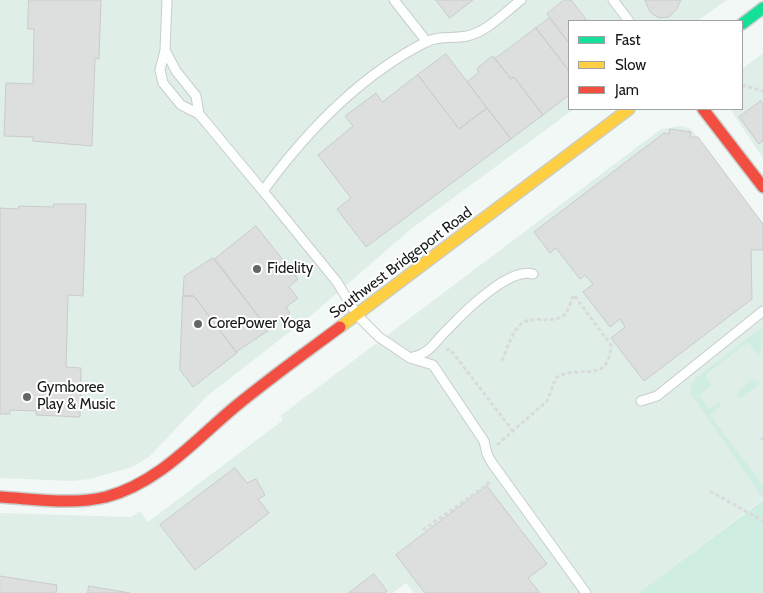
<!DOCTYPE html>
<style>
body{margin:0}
#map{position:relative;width:763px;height:593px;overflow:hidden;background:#f2f8f5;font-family:Cabin,sans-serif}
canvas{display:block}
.legend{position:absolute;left:568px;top:20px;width:175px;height:90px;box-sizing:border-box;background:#fff;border:1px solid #a1a3a2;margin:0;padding:6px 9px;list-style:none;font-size:15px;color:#141817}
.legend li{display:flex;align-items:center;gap:10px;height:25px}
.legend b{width:25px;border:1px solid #a1a3a2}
</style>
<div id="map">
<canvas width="763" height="593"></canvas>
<ul class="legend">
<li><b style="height:6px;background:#16e098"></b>Fast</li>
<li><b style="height:6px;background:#ffcf43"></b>Slow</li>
<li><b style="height:6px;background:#f24e42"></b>Jam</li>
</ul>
</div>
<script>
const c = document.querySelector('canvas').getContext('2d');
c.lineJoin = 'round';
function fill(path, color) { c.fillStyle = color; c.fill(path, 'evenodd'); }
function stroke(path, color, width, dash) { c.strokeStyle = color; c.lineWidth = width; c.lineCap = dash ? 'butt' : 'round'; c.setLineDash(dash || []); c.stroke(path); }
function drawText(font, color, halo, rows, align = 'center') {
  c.font = font + ' Cabin,sans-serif'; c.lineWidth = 4; c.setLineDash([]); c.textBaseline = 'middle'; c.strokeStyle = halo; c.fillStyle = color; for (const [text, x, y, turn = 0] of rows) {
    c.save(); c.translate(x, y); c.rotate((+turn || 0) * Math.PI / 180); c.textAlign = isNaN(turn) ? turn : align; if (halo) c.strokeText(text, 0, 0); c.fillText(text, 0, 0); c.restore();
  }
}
fill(new Path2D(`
 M 0,0 L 727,0 L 697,21 L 569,21 L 569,109 L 574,109 L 411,229 L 313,314 L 207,396 L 149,457 L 132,467 L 90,479 L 71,481 L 0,478 Z
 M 763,53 L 763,158 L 730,109 L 742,109 L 742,69 Z
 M 681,126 L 691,129 L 763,224 L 763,499 L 638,593 L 414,593 L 406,583 L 393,593 L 0,593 L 0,513 L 131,517 L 140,511 L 148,522 L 283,420 L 280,416 L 661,129 Z`), '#e0eee8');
fill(new Path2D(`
 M 763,327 L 760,355 L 757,354 L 748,342 L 705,375 L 712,385 L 699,396 L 709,409 L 719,402 L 721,405 L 710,415 L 763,486 L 762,497 L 690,392 L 692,384 L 696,378 Z
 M 751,380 L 759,381 L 759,385 L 741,398 L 738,398 L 738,391 Z
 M 763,500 L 763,593 L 638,593 Z`), '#d0ede2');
const building = new Path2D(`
 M 29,0 L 101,0 L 99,59 L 95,58 L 92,146 L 33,141 L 33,137 L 4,136 L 6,83 L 33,84 L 34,29 L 28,29 Z
 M 436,0 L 473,0 L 450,18 Z
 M 564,0 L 571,0 L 586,19 L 583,21 L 569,21 L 569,43 L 547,14 Z
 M 645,0 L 681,0 L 676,10 L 669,17 L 659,18 L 651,13 Z
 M 550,18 L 569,43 L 569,71 L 536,28 Z
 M 536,28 L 569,71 L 569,95 L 543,115 L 514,77 L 511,79 L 495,59 Z
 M 446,54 L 487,108 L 459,129 L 418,75 Z
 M 493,56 L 511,79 L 514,77 L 543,115 L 511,139 L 467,82 L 479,72 L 477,69 Z
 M 418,75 L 459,129 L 487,108 L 511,139 L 366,247 L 337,209 L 351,198 L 318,155 L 353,126 L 345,116 L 376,93 L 382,102 Z
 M 761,101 L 763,105 L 763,141 L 759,144 L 739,117 Z
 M 670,129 L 691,132 L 690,137 L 698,137 L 763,224 L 763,250 L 751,250 L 752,299 L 644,381 L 611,338 L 625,327 L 620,319 L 610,327 L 583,292 L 593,284 L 585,275 L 580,279 L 556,248 L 550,253 L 534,232 L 664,133 L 669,134 Z
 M 54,204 L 86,204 L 83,296 L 68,295 L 66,367 L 81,368 L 80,417 L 36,415 L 36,411 L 10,410 L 10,414 L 0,414 L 0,208 L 18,209 L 19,206 L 53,207 Z
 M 256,226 L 298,279 L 289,287 L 298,298 L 286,307 L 290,313 L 269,330 L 215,259 Z
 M 213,258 L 269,330 L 236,352 L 194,296 L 183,296 L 184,277 Z
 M 183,296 L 194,296 L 237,353 L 193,387 L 180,370 Z
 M 235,468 L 247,483 L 256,479 L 265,495 L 258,499 L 269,513 L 195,570 L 160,525 Z
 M 487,486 L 547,564 L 528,578 L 540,593 L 425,593 L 396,555 Z
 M 374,574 L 387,591 L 384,593 L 349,593 Z
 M 0,576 L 57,585 L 56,593 L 0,593 Z
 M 89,586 L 130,593 L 88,593 Z`);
fill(building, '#dddede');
stroke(building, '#cacbcb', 1);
const lane = new Path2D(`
 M 167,0 L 165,50 L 160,70 L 163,83 L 181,105 L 199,114 L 263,191
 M 394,0 L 427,42
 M 521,0 C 505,12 487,32 467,36 C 453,39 439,35 426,42 C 359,76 306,132 263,191 L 337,282 L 357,315 L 379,337 L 410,358 L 433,365 L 484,441 L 487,454 L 492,463 L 586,593
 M 613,0 L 629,21
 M 165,50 L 176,71 L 196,96 L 199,114
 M 413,357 C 430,354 436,340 448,329 C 464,312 509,267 533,274
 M 641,401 L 657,396 L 763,311`);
const fast = new Path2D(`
 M 742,24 L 763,8`);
const slow = new Path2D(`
 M 340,327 L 629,109`);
const jam = new Path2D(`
 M 703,109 L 763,187
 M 0,497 C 35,499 72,505 106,497 C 159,483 196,439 236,406 C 270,378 305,353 340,327`);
stroke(lane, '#c8cdcb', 11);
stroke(fast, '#c8cdcb', 14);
stroke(slow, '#c8cdcb', 14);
stroke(jam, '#c8cdcb', 14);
stroke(new Path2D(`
 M 742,85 L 763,91
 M 446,350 L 450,349 L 512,430
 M 761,440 L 763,438
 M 497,445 L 547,401 L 556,378 C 578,363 609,386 611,345 L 574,295 C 571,300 569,308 566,313 C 556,326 533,314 521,324 C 511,333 506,352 501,363
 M 710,491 L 763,521
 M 423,530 L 488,484 L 489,480`), '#d9dbdb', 3, [4, 2.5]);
stroke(lane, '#fdfefe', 9);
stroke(fast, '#16e098', 11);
stroke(slow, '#ffcf43', 11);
stroke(jam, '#f24e42', 11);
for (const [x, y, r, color] of [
 [257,269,5,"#626665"],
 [198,324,5,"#626665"],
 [27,397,5,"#626665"]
]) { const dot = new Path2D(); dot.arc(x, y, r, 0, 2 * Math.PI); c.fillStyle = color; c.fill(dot); stroke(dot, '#fff', 2); }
drawText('15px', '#141817', '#fff', [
 ["Southwest Bridgeport Road",401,263,-37]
]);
drawText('15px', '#141817', '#fff', [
 ["Fidelity",267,269],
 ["CorePower Yoga",208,324],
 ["Gymboree",37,388],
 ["Play & Music",37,405]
], 'left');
</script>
